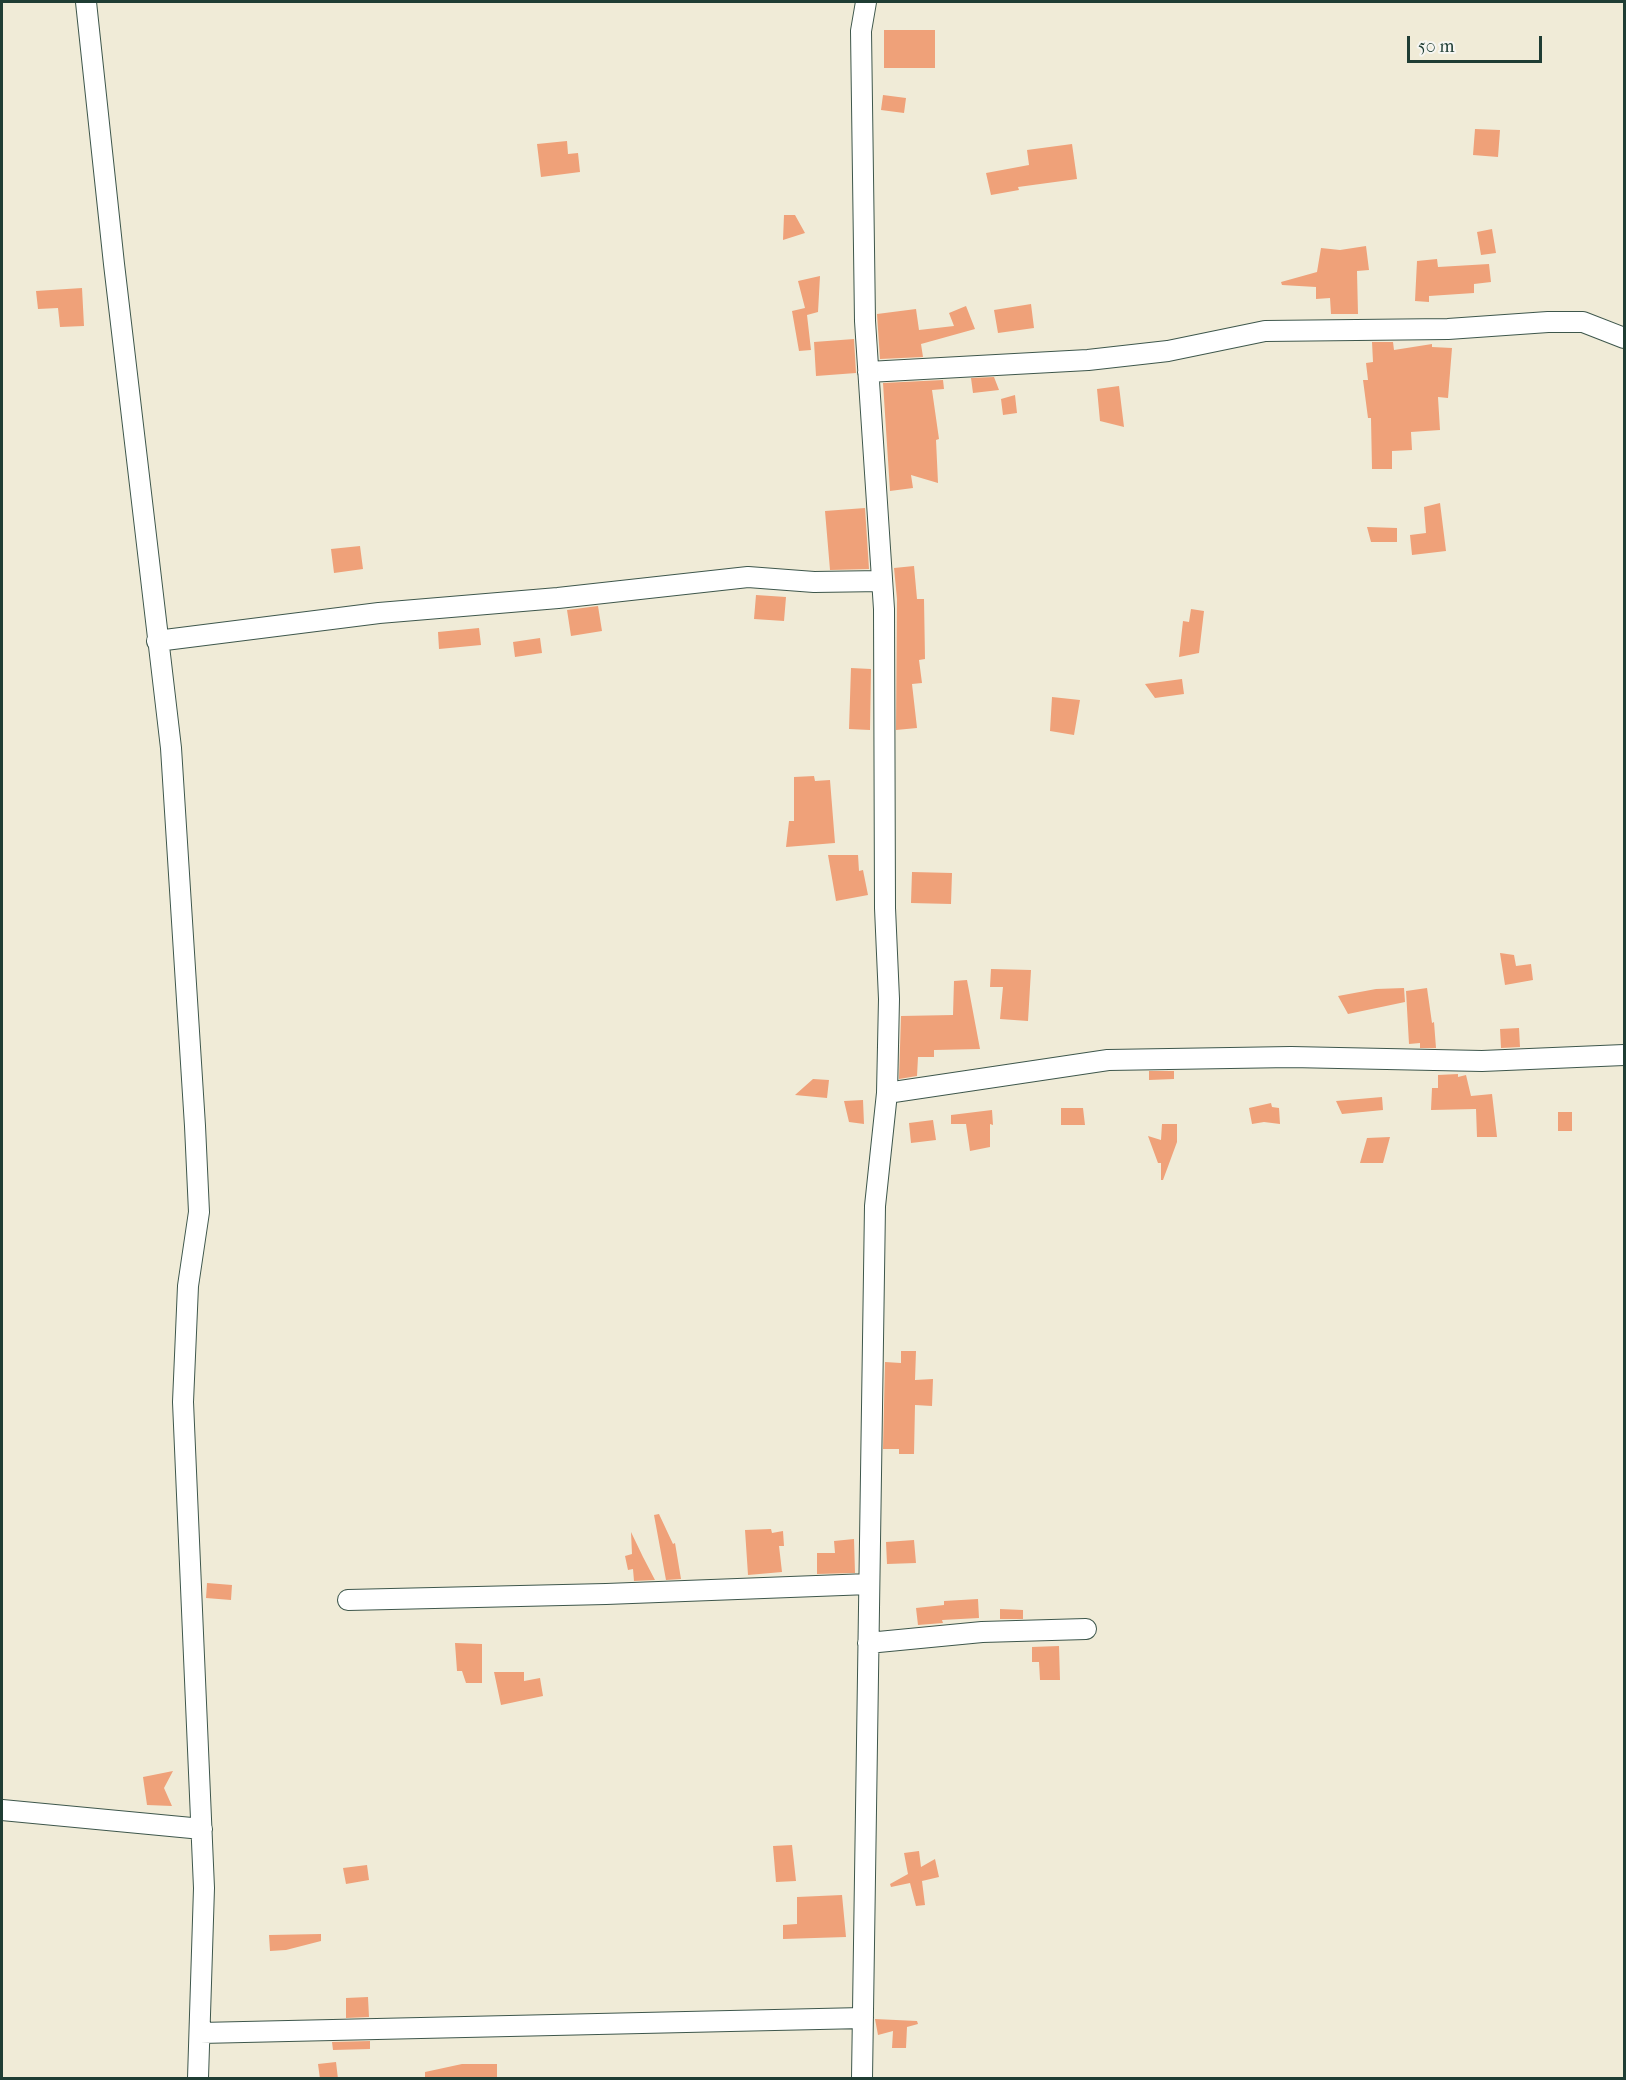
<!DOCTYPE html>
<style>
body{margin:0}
#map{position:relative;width:1626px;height:2080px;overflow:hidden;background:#f0ebd7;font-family:"IM FELL French Canon",serif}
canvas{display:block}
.frame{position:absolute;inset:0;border:3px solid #1f3d34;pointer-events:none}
.scale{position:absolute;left:1407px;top:36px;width:135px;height:27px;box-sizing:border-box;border:3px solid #1f3d34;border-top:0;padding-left:8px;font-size:18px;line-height:21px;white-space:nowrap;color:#1f3d34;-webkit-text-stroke:4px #f6f6f2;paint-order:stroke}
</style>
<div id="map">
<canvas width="1626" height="2080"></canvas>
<div class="frame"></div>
<div class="scale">50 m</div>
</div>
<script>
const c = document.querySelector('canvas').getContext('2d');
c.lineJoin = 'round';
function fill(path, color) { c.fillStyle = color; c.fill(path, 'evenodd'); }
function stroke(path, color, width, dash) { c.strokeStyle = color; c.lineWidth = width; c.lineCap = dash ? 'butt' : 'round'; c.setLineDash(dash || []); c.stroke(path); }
fill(new Path2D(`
 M 884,30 L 935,30 L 935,68 L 884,68 Z
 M 883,95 L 906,98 L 904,113 L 881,110 Z
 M 1475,129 L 1500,130 L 1498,157 L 1473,155 Z
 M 567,141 L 568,154 L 578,153 L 580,172 L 541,177 L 537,144 Z
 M 1072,144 L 1077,179 L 1018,187 L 1019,190 L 991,195 L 986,173 L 1029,165 L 1027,150 Z
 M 784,215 L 795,215 L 805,233 L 783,240 Z
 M 1492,229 L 1496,253 L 1481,255 L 1477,232 Z
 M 1366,246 L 1369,270 L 1357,271 L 1358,314 L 1331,314 L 1330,298 L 1316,299 L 1316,287 L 1282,285 L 1281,282 L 1317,272 L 1321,248 L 1340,250 Z
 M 1437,259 L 1438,267 L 1489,264 L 1491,282 L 1474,284 L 1474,293 L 1429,296 L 1429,302 L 1415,301 L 1417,261 Z
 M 820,276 L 818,312 L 807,315 L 811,350 L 799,351 L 792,311 L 805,308 L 798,281 Z
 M 82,288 L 84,326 L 60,327 L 58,308 L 38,309 L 36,291 Z
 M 1031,304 L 1034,328 L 998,333 L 994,310 Z
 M 966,306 L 975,329 L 921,344 L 923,357 L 880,359 L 877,314 L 916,309 L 919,330 L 954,326 L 949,313 Z
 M 854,339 L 856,373 L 816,376 L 814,342 Z
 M 1372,342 L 1393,342 L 1394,350 L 1432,344 L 1432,347 L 1452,348 L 1448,398 L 1438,397 L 1440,430 L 1411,432 L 1412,450 L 1392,451 L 1392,469 L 1372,469 L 1371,418 L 1368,418 L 1363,380 L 1368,380 L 1366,363 L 1373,362 Z
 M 994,377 L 999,390 L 973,393 L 971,378 Z
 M 943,380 L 944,389 L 932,390 L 939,439 L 936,440 L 938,483 L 911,475 L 913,488 L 890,491 L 883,383 Z
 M 1119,386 L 1124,427 L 1100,421 L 1097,389 Z
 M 1015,395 L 1017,413 L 1003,415 L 1001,399 Z
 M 1440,503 L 1446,551 L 1412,555 L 1410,535 L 1426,533 L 1424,507 Z
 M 865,508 L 869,569 L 830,570 L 825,511 Z
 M 1367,527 L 1397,528 L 1397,542 L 1371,542 Z
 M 360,546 L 363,569 L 334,573 L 331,549 Z
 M 914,566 L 917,599 L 924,599 L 925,659 L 919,660 L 922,683 L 912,684 L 917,728 L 896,730 L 897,599 L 894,568 Z
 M 756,595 L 786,597 L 784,621 L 754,619 Z
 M 598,606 L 602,631 L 571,636 L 567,610 Z
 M 1191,609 L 1204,611 L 1199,653 L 1179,657 L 1183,621 L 1189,622 Z
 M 479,628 L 481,645 L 439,649 L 438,632 Z
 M 540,638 L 542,653 L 515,657 L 513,642 Z
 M 851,668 L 871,669 L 870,730 L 849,729 Z
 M 1182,679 L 1184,694 L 1155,698 L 1145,684 Z
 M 1052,697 L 1080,700 L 1074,735 L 1050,731 Z
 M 814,776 L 815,781 L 830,780 L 835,843 L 786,847 L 789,821 L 794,821 L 794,777 Z
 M 828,855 L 858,855 L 859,871 L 863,870 L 868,895 L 836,901 Z
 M 912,872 L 952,873 L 951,904 L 911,903 Z
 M 1500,953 L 1514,955 L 1516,966 L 1531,964 L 1533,980 L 1505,985 Z
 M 991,969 L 1031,970 L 1028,1021 L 1000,1019 L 1003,987 L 990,987 Z
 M 967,980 L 980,1049 L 934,1050 L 934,1057 L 918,1057 L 917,1076 L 899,1079 L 901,1016 L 953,1015 L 954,981 Z
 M 1404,988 L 1405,1002 L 1348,1014 L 1338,996 L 1376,989 Z
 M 1427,988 L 1432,1023 L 1434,1022 L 1436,1048 L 1420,1048 L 1420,1043 L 1409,1044 L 1406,991 Z
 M 1519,1028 L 1520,1047 L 1501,1048 L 1500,1029 Z
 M 1149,1071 L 1174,1071 L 1174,1079 L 1149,1080 Z
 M 1458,1074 L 1458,1077 L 1466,1075 L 1471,1096 L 1492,1094 L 1497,1137 L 1477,1137 L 1476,1109 L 1431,1110 L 1432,1088 L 1438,1088 L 1438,1075 Z
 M 813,1079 L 829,1080 L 827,1098 L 795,1095 Z
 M 1382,1097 L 1383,1110 L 1342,1114 L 1336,1101 Z
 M 863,1100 L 864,1124 L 849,1122 L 844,1101 Z
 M 1271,1103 L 1272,1107 L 1279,1108 L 1280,1124 L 1264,1122 L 1252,1124 L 1249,1108 Z
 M 1061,1108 L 1083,1108 L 1085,1125 L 1061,1125 Z
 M 992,1110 L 993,1125 L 990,1124 L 990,1147 L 970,1151 L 966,1124 L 951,1124 L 951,1115 Z
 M 1558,1112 L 1572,1112 L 1572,1131 L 1558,1131 Z
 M 933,1120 L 936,1140 L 911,1143 L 909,1123 Z
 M 1162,1124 L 1177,1124 L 1177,1142 L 1163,1180 L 1161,1180 L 1161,1163 L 1158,1163 L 1148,1136 L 1161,1140 Z
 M 1390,1137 L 1383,1163 L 1360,1163 L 1367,1138 Z
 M 901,1351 L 916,1351 L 915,1380 L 933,1379 L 932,1406 L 915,1405 L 914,1454 L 899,1454 L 899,1449 L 883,1449 L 885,1362 L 901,1363 Z
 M 659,1514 L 673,1544 L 675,1543 L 681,1579 L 666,1580 L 654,1515 Z
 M 771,1529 L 772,1533 L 783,1531 L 784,1546 L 779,1546 L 782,1572 L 748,1575 L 745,1530 Z
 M 631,1532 L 643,1557 L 655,1580 L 634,1581 L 633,1569 L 628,1570 L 625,1556 L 632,1554 Z
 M 854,1539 L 855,1573 L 817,1574 L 817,1553 L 835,1553 L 834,1541 Z
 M 914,1540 L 916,1563 L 887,1564 L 886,1542 Z
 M 207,1583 L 232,1585 L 231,1600 L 206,1598 Z
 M 978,1599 L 979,1618 L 942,1620 L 943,1623 L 918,1625 L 916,1608 L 944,1605 L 944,1601 Z
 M 1000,1609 L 1023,1610 L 1023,1619 L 1000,1619 Z
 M 455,1643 L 482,1644 L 482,1683 L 466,1683 L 462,1671 L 457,1671 Z
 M 1059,1646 L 1060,1680 L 1040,1680 L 1039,1662 L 1032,1662 L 1032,1647 Z
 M 494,1672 L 524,1672 L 524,1681 L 540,1678 L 543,1696 L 501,1705 Z
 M 173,1771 L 164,1788 L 172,1806 L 147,1805 L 143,1777 Z
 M 792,1845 L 796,1881 L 776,1882 L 773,1846 Z
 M 919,1851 L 921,1867 L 935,1859 L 939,1877 L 922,1881 L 925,1905 L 916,1906 L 910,1883 L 891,1887 L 890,1884 L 908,1874 L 904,1853 Z
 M 367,1865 L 369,1880 L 346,1884 L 343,1868 Z
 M 842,1895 L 846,1937 L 783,1939 L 783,1925 L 797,1924 L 797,1897 Z
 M 321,1934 L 321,1941 L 286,1950 L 270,1951 L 269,1935 Z
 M 368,1997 L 369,2017 L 346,2018 L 346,1998 Z
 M 875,2019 L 917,2021 L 918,2024 L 907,2027 L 906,2048 L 892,2048 L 893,2031 L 878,2035 Z
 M 370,2041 L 370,2049 L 333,2050 L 332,2042 Z
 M 336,2062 L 338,2079 L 320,2079 L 318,2064 Z
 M 462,2064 L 497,2064 L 497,2079 L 425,2079 L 425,2072 Z`), '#efa179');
const street = new Path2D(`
 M 86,2 L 114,264 L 171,748 L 195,1126 L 199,1212 L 188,1286 L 183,1402 L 204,1888 L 198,2078
 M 868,372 L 1088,360 L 1168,351 L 1265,331 L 1448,329 L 1548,322 L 1583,322 L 1624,338
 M 157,641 L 379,613 L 558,598 L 748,577 L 814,582 L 882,581
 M 887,1093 L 1108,1060 L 1291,1057 L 1482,1061 L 1624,1055
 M 348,1600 L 606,1594 L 869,1584
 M 868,1643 L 982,1632 L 1086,1629
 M 2,1810 L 202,1829
 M 200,2033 L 863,2018
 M 862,2078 L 875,1206 L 887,1093 L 889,999 L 885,908 L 884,609 L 865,321 L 861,31 L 866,2`);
stroke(street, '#3e574c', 22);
stroke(street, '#fff', 20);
</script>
